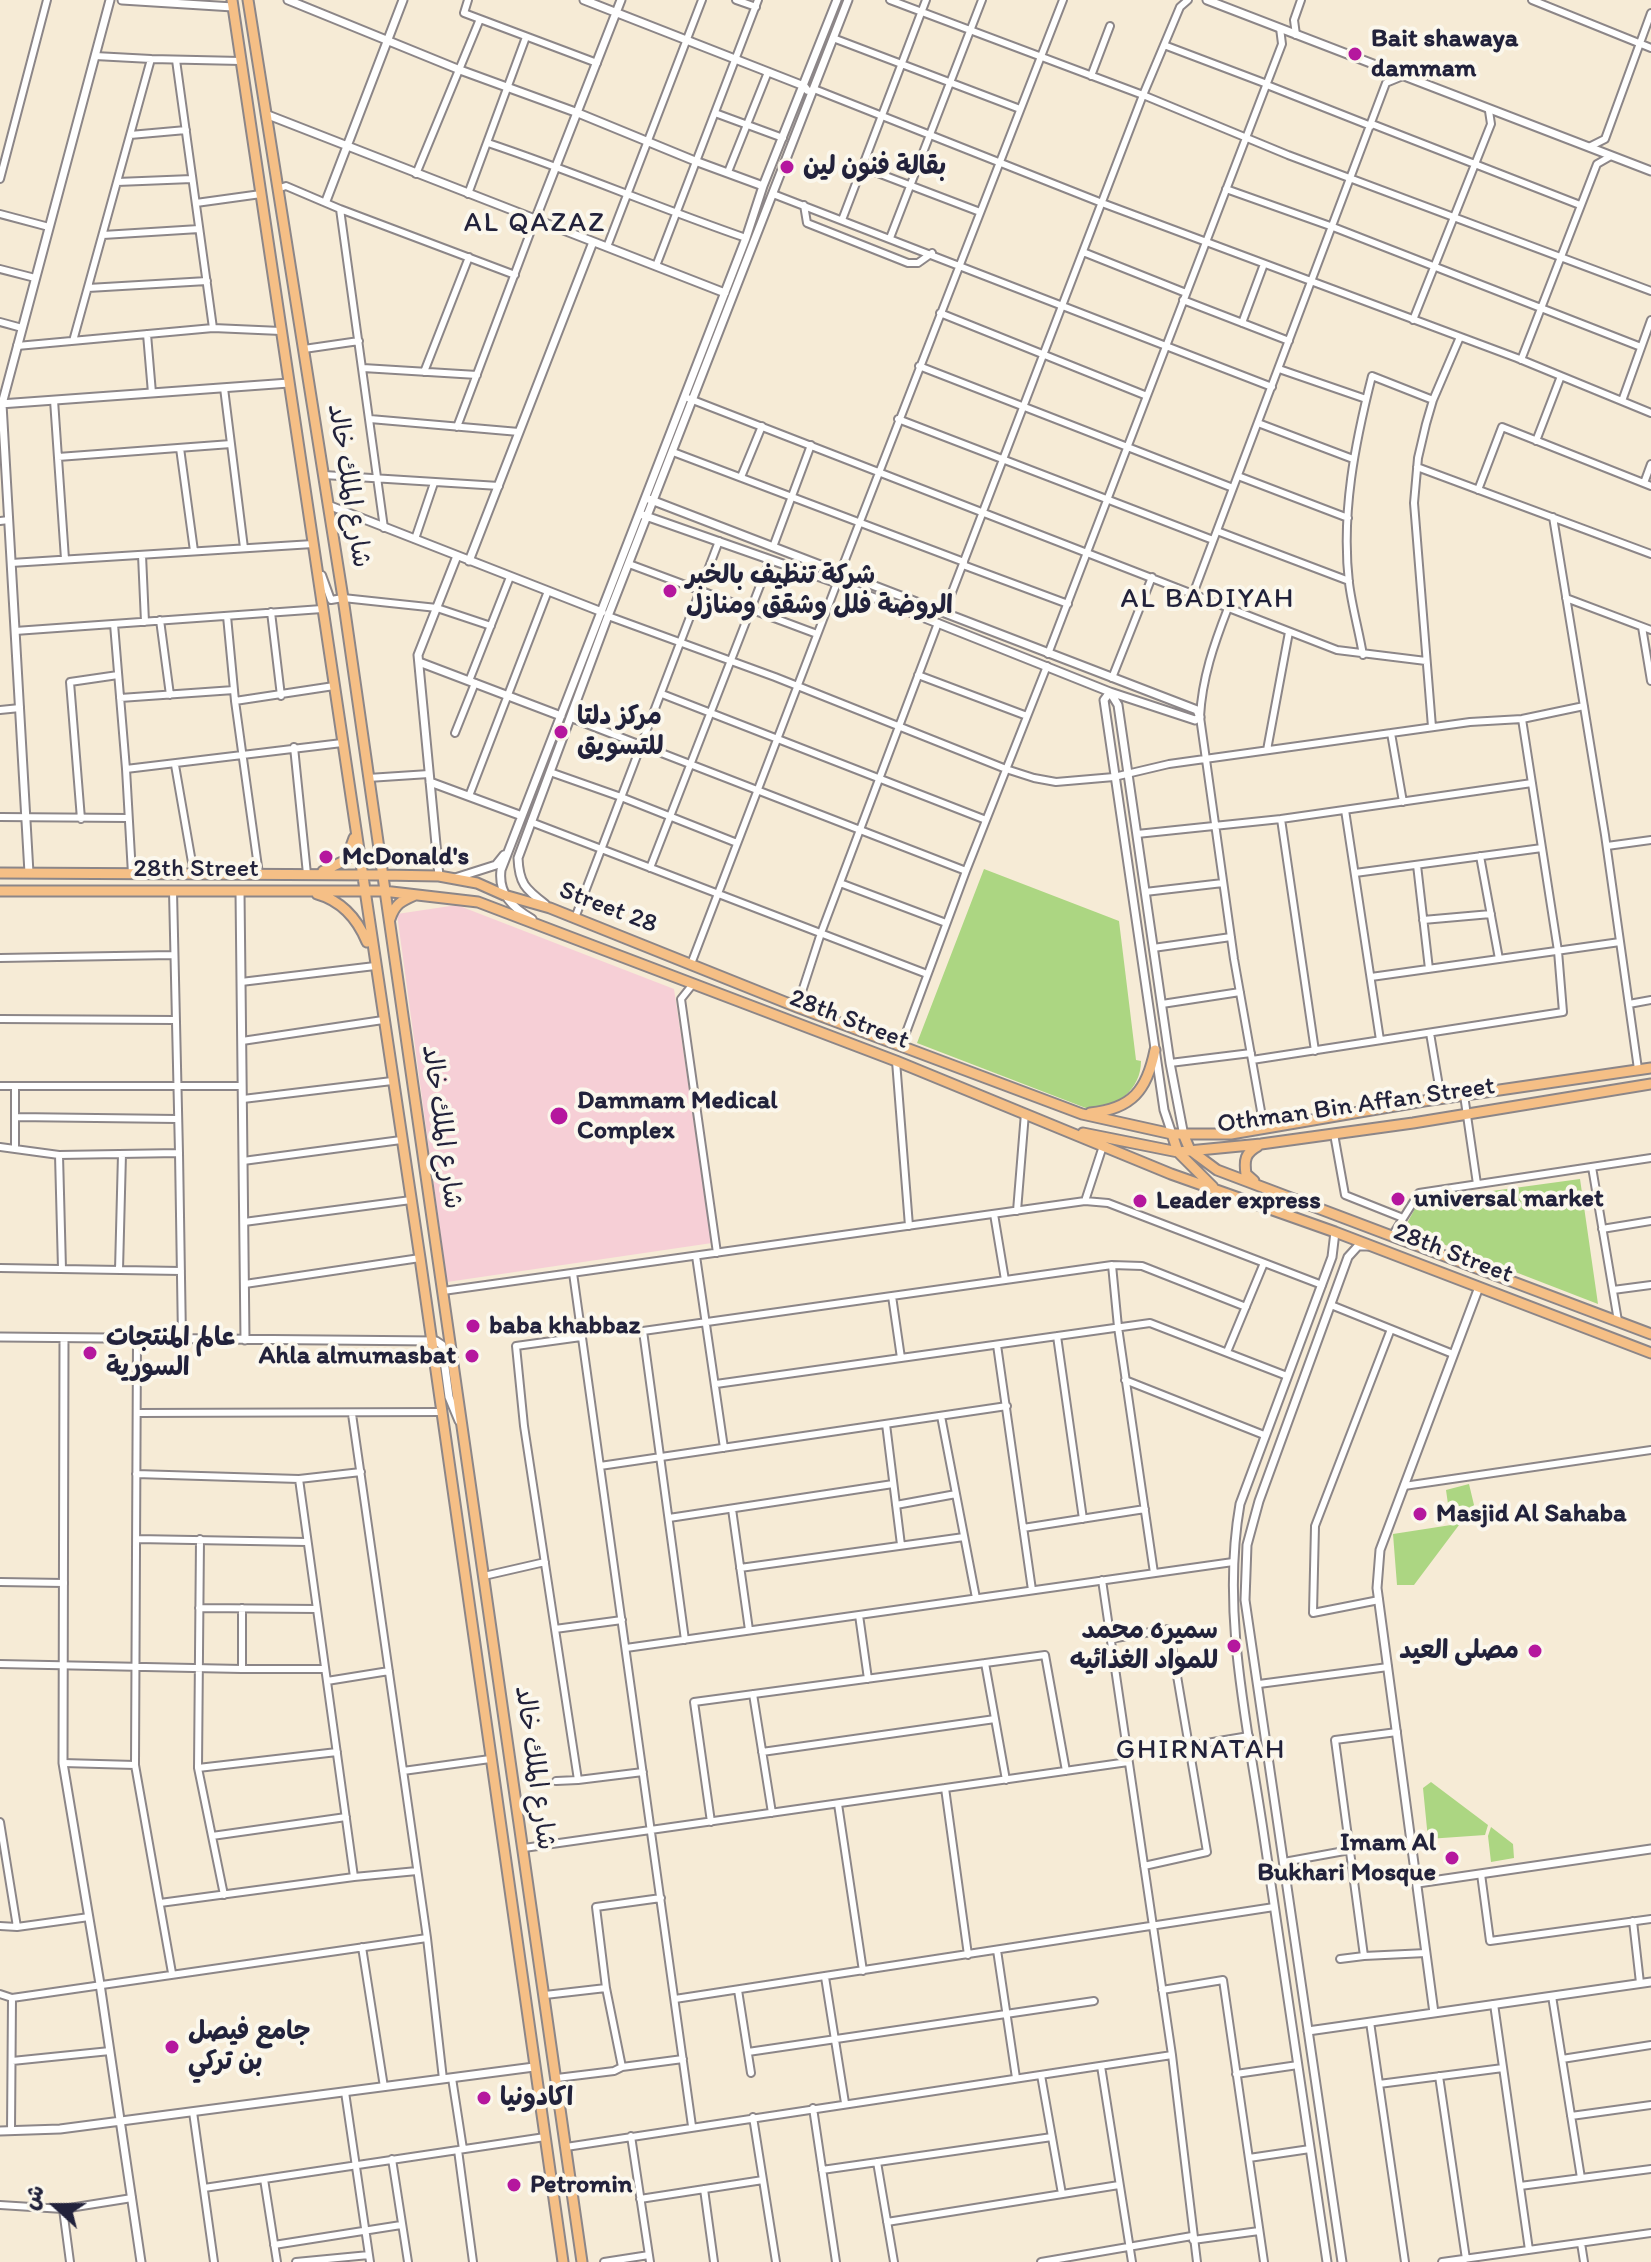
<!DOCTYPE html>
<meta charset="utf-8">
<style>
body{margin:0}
#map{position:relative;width:1651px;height:2262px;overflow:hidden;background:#f6ebd6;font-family:Itim,"Playpen Sans Arabic",sans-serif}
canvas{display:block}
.north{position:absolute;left:16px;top:2166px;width:80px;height:80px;-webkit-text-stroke:6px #fbf7ec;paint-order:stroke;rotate:291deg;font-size:22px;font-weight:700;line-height:32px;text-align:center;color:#22223b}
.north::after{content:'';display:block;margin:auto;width:28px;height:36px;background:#22223b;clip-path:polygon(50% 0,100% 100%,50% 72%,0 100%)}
</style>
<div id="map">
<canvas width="1651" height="2262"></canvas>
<div class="north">ش</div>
</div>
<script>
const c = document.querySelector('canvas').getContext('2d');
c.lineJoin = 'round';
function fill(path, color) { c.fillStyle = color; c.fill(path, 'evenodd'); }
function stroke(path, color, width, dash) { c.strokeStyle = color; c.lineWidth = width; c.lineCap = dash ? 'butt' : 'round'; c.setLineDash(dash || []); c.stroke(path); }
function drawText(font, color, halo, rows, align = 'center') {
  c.font = font + ' Itim,"Playpen Sans Arabic",sans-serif'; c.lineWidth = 8; c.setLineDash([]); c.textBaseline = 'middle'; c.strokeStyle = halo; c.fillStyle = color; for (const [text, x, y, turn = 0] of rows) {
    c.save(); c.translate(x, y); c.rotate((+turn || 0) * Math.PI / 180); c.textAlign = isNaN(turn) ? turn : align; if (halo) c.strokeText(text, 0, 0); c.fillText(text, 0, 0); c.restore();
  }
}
fill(new Path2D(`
 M 457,905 L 674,989 L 712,1243 L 447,1282 L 397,914 Z`), '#f6cfd6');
fill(new Path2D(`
 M 984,869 L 1119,921 L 1136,1060 L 1141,1061 C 1141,1090 1117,1106 1091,1110 L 917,1043 Z
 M 1580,1179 L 1598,1304 L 1404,1229 L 1419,1201 Z
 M 1469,1484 L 1474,1505 L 1414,1585 L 1397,1585 L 1393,1534 L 1451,1525 L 1446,1490 Z
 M 1431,1782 L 1488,1825 L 1485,1835 L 1428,1839 L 1423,1788 Z
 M 1491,1827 L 1513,1844 L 1514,1858 L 1491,1862 L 1488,1836 Z`), '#acd682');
const minor = new Path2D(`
 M 468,0 L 464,13 L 597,63
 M 736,0 L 756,7
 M 890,0 L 1143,95 L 1288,155 L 1651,291
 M 1532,0 L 1651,48
 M 1296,35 L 1294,20 L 1301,0
 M 833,38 L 1020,109
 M 1164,45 L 1267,84
 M 95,56 L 151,59
 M 176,60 L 213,328
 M 1091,76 L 1110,26
 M 1267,85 L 1371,126
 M 814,89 L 1102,203 L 1517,358 L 1651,413
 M 715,113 L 783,138
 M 1372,124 L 1580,205
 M 130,135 L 186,130
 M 488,143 C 575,172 659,208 746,238
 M 1589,147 L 1605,139 L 1651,13
 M 862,167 L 980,212
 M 728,172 L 768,72
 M 416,174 L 480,19
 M 0,179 L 47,0
 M 117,182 L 192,179
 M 280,188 L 286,186 L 340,209 L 384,528
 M 1226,189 L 1333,227 L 1641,347
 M 468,194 L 526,37
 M 773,194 L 1272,387
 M 196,203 L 261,194
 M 804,205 L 807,223 L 908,263 L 918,263 L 932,253
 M 340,209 L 515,275
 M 0,214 L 49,227
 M 842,220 L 926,0
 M 103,235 L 199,229
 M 890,238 L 982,0
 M 607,247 L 702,0
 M 1083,252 L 1186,293
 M 656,266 L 758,0
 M 0,269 L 35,278
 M 88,288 L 207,281
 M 1183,300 L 1289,341
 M 940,313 L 1147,396
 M 1413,320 L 1491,124 L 1489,111
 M 0,322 L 22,328
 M 1242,323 L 1264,264
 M 147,334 L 152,393
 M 73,341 L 151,59 L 241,61
 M 17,346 L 213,328 L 281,331
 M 304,349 L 359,341
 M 1521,360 L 1597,164 L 1611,156
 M 919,366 L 1233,488
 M 363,368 L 477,375
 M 1279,369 L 1366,399
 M 424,372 L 469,257
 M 224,388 L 244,548
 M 685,397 L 1337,650 L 1426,661
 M 54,400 L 65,559
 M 1622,401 L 1651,320
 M 370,419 L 519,432
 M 898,419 L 1213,540
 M 1258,423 L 1353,459
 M 457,427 L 535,220
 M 1536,441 L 1561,376
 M 180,448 L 194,551
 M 673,452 L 964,562
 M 58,457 L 231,444
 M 1417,467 L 1651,554
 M 324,475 L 499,486
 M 1238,476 L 1348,518
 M 741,477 L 762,426
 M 1644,483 L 1651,464
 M 1478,490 L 1502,427 L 1651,486
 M 1553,517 L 1605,835 L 1638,1069
 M 0,521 L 9,520
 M 1217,531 L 1349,581
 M 415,539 L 434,483
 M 773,547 L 811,445
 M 142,555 L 145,622
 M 11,563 L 313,544
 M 629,564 L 817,634
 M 963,565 L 1068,604
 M 840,573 L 1063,0
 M 322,575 L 331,600 L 343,598 L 437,608 L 491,626
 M 1193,594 L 1386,83 L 1403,76
 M 1566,598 L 1651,630
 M 1228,608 C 1214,644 1202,678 1200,717 L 1234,959 L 1264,1128
 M 271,612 L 281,696
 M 944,613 L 1143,95 L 1180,7 L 1188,0
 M 227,616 L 234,690
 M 608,616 L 775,677 L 1006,769 L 1034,778 L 1056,782 L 1114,777 L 1169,764 L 1470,722 L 1522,719 L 1584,706
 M 160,620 L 170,695
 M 114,624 L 126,769 L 132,874
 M 1642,627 L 1651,681
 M 15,631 L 322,609
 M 1048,654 L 1282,44 L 1280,28
 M 1363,655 C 1359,631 1352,607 1349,583 C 1341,513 1355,443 1372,376 L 1433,400
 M 918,675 L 1027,716
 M 1112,678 L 1152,577
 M 469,681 L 510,577
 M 662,694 L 986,820
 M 120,698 L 234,690 L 235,701 L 334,686
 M 235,701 L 259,874
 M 0,710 L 20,708
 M 571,718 L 966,871
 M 1432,727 L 1414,503 L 1418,458 L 1426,424 L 1433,400 L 1460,337
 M 455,733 L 475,683
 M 1391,733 L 1403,802
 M 294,747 L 307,874
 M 1267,750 L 1289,632
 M 175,765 L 194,874
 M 126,769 L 342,743
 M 550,772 L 621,797 L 737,843
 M 368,778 L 429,774
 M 469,796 L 548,591
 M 1345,810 L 1380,1040
 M 0,817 L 128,818
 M 81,819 L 70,682 L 118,675
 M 1281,819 L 1315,1051
 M 531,822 L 927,974
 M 1137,834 L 1281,819 L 1532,783
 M 1607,846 L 1651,840
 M 1480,856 L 1499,959
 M 1417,865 L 1429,969
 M 650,868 L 770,560
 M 1355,873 L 1542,848
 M 840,883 L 946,923
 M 173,891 L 179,1153
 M 1145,892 L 1223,883
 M 575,918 L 719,541
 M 1423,920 L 1491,914
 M 1153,948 L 1231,937
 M 0,958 L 173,955
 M 691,964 L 837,583
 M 1371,977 L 1620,942
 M 241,982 L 375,966
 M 693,984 L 681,999 L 717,1253
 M 1162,1004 L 1240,992
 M 1629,1004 L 1651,1000
 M 797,1007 L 821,933 L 938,623
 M 0,1019 L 174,1020
 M 1430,1033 L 1441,1098
 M 242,1041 L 383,1020
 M 901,1046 L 966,871 L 1047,666
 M 1252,1060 L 1563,1012 L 1558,951 L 1522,719
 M 896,1061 L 909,1226
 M 1170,1063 L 1251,1053
 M 0,1086 L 242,1086
 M 15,1086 L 15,1148
 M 1464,1095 L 1477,1184
 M 243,1099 L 392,1081
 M 15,1117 L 177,1119
 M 1334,1134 L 1345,1195 L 1403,1218
 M 0,1147 L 59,1155 L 179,1153 L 182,1339
 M 59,1155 L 62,1269
 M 243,1161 L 401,1140
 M 1592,1167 L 1618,1321
 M 1085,1201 L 1103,1146
 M 1017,1211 L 1025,1113
 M 994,1214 L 1005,1280
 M 244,1222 L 411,1200
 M 1602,1229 L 1651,1221
 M 1392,1236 L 1419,1193 L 1651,1158
 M 696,1256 L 724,1448
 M 1112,1265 L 1118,1327 L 1154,1573
 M 0,1268 L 181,1271
 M 119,1270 L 122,1154
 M 573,1273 L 692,2126
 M 245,1284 L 420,1258
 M 1613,1290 L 1651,1285
 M 443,1291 L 1085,1201 L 1108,1203 L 1322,1285
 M 892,1296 L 901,1358
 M 1331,1305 L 1453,1354
 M 1057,1336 L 1083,1519
 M 581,1337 L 516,1346 L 524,1426 L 578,1780 L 643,1772
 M 137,1339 L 135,1765 L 172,1973
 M 997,1345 L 1032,1590
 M 1227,1352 L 1264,1263
 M 1125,1380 L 1264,1435
 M 716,1384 L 1150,1323 L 1287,1376
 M 137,1413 L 441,1412
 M 352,1414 L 427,1938 L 443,2079
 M 941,1416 L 976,1598
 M 886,1424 L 901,1545
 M 600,1466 L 1007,1406
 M 136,1474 L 299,1479 L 361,1472
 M 299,1479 L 354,1877
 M 1404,1486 L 1651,1450
 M 896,1505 L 956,1494
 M 732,1509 L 749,1630
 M 669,1518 L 893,1484
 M 1023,1528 L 1145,1509
 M 136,1539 L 307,1542
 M 200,1539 L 198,1768 L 224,1895
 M 740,1568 L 964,1537
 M 484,1576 L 545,1562
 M 1102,1580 L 1172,2055 L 1197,2262
 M 0,1582 L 64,1583
 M 1379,1600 L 1313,1613 L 1315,1526 L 1391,1329
 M 199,1608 L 317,1609
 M 859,1615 L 868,1679
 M 555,1629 L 622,1620
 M 1110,1639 L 1169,1629 L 1207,1852 L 1144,1866
 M 685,1640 L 643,1331 L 1112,1265 L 1142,1266 L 1246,1307
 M 626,1648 L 1233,1562
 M 985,1663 L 1006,1780
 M 0,1664 L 242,1669 L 242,1608
 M 242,1669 L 325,1669
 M 327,1681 L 389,1671
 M 1259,1684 L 1388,1667
 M 753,1694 L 772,1813
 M 1397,1732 L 1335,1740 L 1364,1956 L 1426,1953
 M 1189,1746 L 1249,1736
 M 762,1752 L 995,1719
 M 63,1763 L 135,1765
 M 198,1768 L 337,1752
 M 403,1771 L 490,1759
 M 556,1781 L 578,1780
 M 945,1788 L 968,1955
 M 838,1804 L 863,1971
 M 0,1822 L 17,1927
 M 711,1822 L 694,1702 L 1045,1655 L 1066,1771
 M 212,1836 L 346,1817
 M 524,1848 L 1128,1762
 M 1284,1862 L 1350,1850
 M 1481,1874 L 1490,1941 L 1651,1919
 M 661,1898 L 596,1907 L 606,1988 L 622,2067 L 683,2059
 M 160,1903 L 354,1877 L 417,1871
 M 1633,1921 L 1640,1983
 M 0,1926 L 17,1927 L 89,1917
 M 362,1947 L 384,2087
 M 997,1950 L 1016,2078
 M 1340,1959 L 1364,1956
 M 825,1977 L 845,2103
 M 738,1990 L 751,2073
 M 1162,1990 L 1223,1980 L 1264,2262
 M 0,1994 L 12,1998 L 427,1938
 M 545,1995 L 606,1988
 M 1552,1996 L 1581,2178
 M 675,1999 L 1274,1907
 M 1494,2004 L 1529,2250
 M 1370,2022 L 1405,2262
 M 748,2052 L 1094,2001
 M 1562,2059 L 1651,2045
 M 12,2061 L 110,2051
 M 1101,2066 L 1132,2262
 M 1236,2074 L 1298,2065
 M 1041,2075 L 1062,2194
 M 1439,2076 L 1466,2259
 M 452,2078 L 463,2149
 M 557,2078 L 614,2071 L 622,2067
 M 1379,2084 L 1503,2068
 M 345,2092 L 370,2262
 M 813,2108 L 836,2262
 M 193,2112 L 214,2262
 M 1571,2116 L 1651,2105
 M 753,2117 L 776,2262
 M 11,2131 L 12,1998
 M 631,2136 L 650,2262
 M 566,2147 L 1172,2055
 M 458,2150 L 473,2262
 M 1249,2158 L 1310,2149
 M 392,2159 L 408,2262
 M 877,2162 L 894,2262
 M 822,2170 L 1052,2137
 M 264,2179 L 277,2262
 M 1520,2186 L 1651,2169
 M 204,2188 L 545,2137
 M 704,2189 L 714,2262
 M 640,2199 L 763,2180
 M 0,2205 L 63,2209 L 132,2198
 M 63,2209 L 70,2262
 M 887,2222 L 1119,2185
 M 1193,2240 L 1259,2231
 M 1581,2243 L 1584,2262
 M 274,2245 L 401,2225
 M 296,2262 L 369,2255
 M 604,2262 L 649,2255
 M 1041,2262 L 1192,2236
 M 1442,2262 L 1651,2233`);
const tertiary = new Path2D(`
 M 122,0 L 233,7
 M 288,0 L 460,70 L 578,113 L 695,161 L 763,186
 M 584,0 L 804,86 L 807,90
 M 1207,0 L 1651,171
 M 268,115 L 725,293
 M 326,201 L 403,0
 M 535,220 L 621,0
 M 0,404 L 289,383
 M 328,505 L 602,612
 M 640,514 L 837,583 L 1110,692 L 1195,720 L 1200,717 L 1197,710 L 646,498
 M 469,561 L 593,242
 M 419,662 L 561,716
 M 430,782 L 522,816
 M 29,873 L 2,404 L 110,0
 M 439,876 L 418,655 L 457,556
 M 455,878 L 496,865 L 504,855
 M 240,892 L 245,1340
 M 545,904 C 525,889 519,883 518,858 L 608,616 L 848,0
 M 532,919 C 513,908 498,894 501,870 L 746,238 L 763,186 L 837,0
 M 1172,1134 L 1164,1110 L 1104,700 L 1110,692 L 1118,705 L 1170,1063 L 1184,1136
 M 0,1337 L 436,1341 L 442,1345 L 449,1397 L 459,1421
 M 64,1338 L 63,1763 L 100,1984 L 141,2262
 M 1418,1883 L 1651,1849
 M 1434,2013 L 1377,1588 L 1380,1550 L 1479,1287
 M 1308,2031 L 1651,1982
 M 0,2131 L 60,2129 L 534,2067
 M 1327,2262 C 1306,2118 1284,1974 1263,1830 C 1247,1723 1221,1611 1240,1504 L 1332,1257 L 1335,1232
 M 1342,2262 L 1245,1600 L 1247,1545 L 1259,1501 L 1348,1257 L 1358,1246 L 1367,1246`);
const primary = new Path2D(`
 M 232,0 L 420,1258 L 563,2262
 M 248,0 L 343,598 L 582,2262
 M 323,871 L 346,860 L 354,838
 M 0,873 L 382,875 L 439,876 L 477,883 L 504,895 L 550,908 L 797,1007 L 1082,1114 L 1172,1134 L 1231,1134 L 1424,1101 L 1651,1068
 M 0,891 L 383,891 L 478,902 L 896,1061 L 1171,1174 L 1335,1232 L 1651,1353
 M 317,894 C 342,901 357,918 367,942
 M 390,919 C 395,904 401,901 415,895
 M 1090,1113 C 1132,1109 1147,1090 1155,1050
 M 1083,1133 L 1178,1152 L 1261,1144 L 1413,1123 L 1651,1084
 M 1172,1134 L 1178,1152 L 1213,1187
 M 1184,1136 L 1190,1150 L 1217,1170 L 1651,1334
 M 1254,1181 L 1246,1174 C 1244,1160 1245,1153 1258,1146`);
stroke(minor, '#8c8688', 10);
stroke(tertiary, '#8c8688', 11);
stroke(primary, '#8c8688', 13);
stroke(minor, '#fff', 6);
stroke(tertiary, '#fff', 7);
stroke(primary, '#f5bf86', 9);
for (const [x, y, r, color] of [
 [1355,54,8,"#b5179e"],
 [787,167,8,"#b5179e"],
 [670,591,8,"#b5179e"],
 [561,732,8,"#b5179e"],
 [326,857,8,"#b5179e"],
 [559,1116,10,"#b5179e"],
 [1398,1199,8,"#b5179e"],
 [1140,1201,8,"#b5179e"],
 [473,1326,8,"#b5179e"],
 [90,1353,8,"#b5179e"],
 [472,1356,8,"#b5179e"],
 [1420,1514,8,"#b5179e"],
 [1234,1646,8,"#b5179e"],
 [1535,1651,8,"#b5179e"],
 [1452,1858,8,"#b5179e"],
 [172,2047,8,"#b5179e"],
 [484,2098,8,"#b5179e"],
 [514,2185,8,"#b5179e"]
]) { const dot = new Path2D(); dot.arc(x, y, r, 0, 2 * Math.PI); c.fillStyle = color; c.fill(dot); stroke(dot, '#fbf7ec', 3); }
drawText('bold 26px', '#22223b', '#fbf7ec', [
 ["Bait shawaya",1371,39],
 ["dammam",1371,69],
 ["بقالة فنون لين",803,167],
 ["شركة تنظيف بالخبر",686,576],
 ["الروضة فلل وشقق ومنازل",686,606],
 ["مركز دلتا",577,717],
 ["للتسويق",577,747],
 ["McDonald's",342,857],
 ["Dammam Medical",577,1101],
 ["Complex",577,1131],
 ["universal market",1414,1199],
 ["Leader express",1156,1201],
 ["baba khabbaz",489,1326],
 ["عالم المنتجات",106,1338],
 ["السورية",106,1368],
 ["Ahla almumasbat",456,1356,"right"],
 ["Masjid Al Sahaba",1436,1514],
 ["سميره محمد",1218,1631,"right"],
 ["للمواد الغذائيه",1218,1661,"right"],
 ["مصلى العيد",1519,1651,"right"],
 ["Imam Al",1436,1843,"right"],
 ["Bukhari Mosque",1436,1873,"right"],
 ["جامع فيصل",188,2032],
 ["بن تركي",188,2062],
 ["اكادونيا",500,2098],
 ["Petromin",530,2185]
], 'left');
drawText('26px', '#22223b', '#fbf7ec', [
 ["شارع الملك خالد",348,486,81],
 ["28th Street",196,869],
 ["Street 28",608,908,21],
 ["28th Street",849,1020,21],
 ["Othman Bin Affan Street",1356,1106,-8],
 ["شارع الملك خالد",441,1127,82],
 ["28th Street",1453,1254,21],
 ["شارع الملك خالد",534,1768,82]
]);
c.letterSpacing = '2px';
drawText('28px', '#22223b', '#fbf7ec', [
 ["AL QAZAZ",535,224],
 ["AL BADIYAH",1208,600],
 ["GHIRNATAH",1201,1751]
]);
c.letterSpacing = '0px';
</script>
